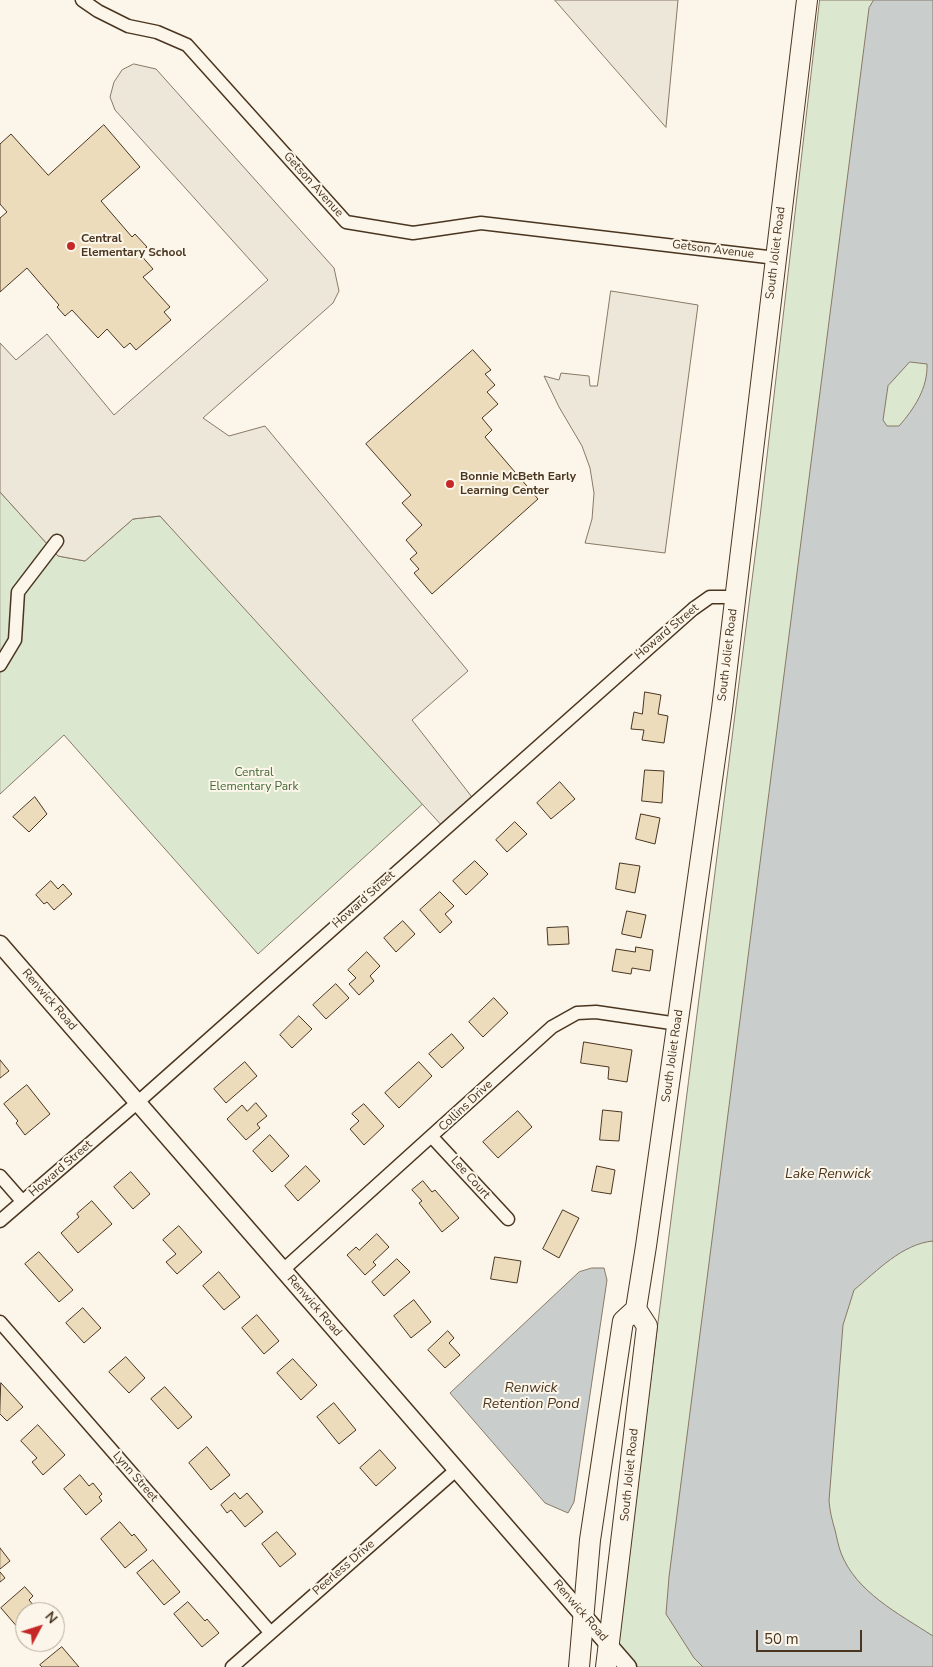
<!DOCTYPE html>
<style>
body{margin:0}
#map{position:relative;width:933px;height:1667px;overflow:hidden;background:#fbf6e9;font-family:"Nunito Sans",sans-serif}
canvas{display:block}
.north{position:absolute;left:15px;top:1602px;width:50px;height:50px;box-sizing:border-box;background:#fbf6e9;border:1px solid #b4a999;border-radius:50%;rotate:50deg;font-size:14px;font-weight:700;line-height:20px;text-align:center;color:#4a3520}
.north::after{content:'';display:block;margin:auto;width:18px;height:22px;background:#c62828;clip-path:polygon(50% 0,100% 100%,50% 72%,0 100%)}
.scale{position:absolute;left:756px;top:1630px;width:106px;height:22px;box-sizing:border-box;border:2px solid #4a3520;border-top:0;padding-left:6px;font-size:15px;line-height:18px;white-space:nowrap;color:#4a3520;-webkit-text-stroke:4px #fbf6e9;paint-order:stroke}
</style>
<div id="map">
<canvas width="933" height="1667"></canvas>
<div class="north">N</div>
<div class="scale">50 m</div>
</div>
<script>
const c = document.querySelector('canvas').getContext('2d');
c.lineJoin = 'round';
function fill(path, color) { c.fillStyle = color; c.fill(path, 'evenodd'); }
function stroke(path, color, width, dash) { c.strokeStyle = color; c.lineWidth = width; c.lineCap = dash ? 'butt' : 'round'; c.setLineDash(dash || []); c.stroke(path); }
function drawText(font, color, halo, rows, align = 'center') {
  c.font = font + ' "Nunito Sans",sans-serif'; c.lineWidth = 4; c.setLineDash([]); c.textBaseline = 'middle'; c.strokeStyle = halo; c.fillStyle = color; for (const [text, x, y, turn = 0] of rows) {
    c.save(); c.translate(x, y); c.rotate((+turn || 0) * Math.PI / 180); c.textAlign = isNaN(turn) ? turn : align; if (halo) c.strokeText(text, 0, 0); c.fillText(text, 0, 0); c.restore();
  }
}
const green = new Path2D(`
 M 820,0 L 933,0 L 933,1667 L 636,1667 L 617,1646 L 760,517 Z
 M 0,492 L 58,556 L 85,561 L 133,519 L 160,516 L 427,800 L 258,954 L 64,735 L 0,794 Z`);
fill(green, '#dce7d0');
stroke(green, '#887966', 1);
const parking = new Path2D(`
 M 555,0 L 678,0 L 666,127 Z
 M 134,64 L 156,69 L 334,268 L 339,291 L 333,303 L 203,418 L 229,436 L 265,426 L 468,671 L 412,720 L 475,801 L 444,828 L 160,516 L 133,519 L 85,561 L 58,556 L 0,492 L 0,343 L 16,360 L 47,334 L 114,415 L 268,280 L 115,110 L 110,97 L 114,82 L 122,70 Z
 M 611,291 L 698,305 L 665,553 L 585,543 L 592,519 L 594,493 L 590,468 L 582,446 L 559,407 L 544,376 L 559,380 L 561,373 L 589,376 L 590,386 L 597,386 Z`);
fill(parking, '#ede7d9');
stroke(parking, '#887966', 1);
const water = new Path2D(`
 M 874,0 L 933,0 L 933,1241 C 902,1244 877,1271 854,1290 L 843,1325 L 829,1501 C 830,1512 832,1520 835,1530 C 837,1538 838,1545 841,1553 C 856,1592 899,1614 933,1636 L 933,1667 L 703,1667 L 694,1658 L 666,1614 L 669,1577 L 869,8 ZM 910,362 L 927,364 C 928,388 914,409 899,426 L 887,426 L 883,420 L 888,386 Z
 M 592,1268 L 604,1268 L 607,1280 L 574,1502 L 568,1513 L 545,1503 L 450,1393 L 579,1272 Z`);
fill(water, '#c9cecd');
stroke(water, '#887966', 1);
const building = new Path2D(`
 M 104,125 L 140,167 L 101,201 L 132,237 L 135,234 L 147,247 L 139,253 L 153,269 L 143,277 L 170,307 L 164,312 L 171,320 L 136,350 L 130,343 L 124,348 L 107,329 L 98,338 L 72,310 L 65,316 L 57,307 L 59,305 L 27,268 L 0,292 L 0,218 L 7,212 L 0,204 L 0,144 L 11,134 L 48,175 Z
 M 473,350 L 491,370 L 485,374 L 495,385 L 487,392 L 498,404 L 482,418 L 492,430 L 485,437 L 538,499 L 432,594 L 414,573 L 419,569 L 410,559 L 417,553 L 406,540 L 422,525 L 402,503 L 411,495 L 366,444 Z
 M 645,692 L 661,695 L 658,714 L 668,716 L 664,743 L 642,740 L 644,730 L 631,729 L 634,712 L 642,714 Z
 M 645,770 L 664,771 L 662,803 L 642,801 Z
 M 560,782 L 575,799 L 551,819 L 537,803 Z
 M 35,797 L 47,814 L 29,832 L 13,817 Z
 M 641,814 L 660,818 L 655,844 L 636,839 Z
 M 515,822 L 527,834 L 507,852 L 496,840 Z
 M 475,861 L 488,874 L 466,895 L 453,881 Z
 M 620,863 L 640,866 L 635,893 L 616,889 Z
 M 51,881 L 58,889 L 63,884 L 72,894 L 54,910 L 47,902 L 44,904 L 36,895 Z
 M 440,892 L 454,906 L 445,914 L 452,922 L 440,933 L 420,910 Z
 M 627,911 L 646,915 L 641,938 L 622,934 Z
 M 403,921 L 415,934 L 396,952 L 384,938 Z
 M 568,927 L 569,944 L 548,945 L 547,928 Z
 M 636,947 L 653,950 L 650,971 L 632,968 L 631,974 L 612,971 L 616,949 L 635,952 Z
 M 367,952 L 380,966 L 370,976 L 374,981 L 359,995 L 349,984 L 356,978 L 348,970 Z
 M 336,984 L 349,998 L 326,1019 L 313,1005 Z
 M 494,998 L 508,1013 L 483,1037 L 469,1022 Z
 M 299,1016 L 312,1029 L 292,1048 L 280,1035 Z
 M 452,1034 L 464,1048 L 442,1068 L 429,1054 Z
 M 584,1042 L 632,1050 L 627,1082 L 608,1079 L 609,1067 L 581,1063 Z
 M 0,1060 L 9,1071 L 0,1078 Z
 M 245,1062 L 257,1076 L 226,1103 L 214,1089 Z
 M 419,1062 L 432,1076 L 399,1108 L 385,1093 Z
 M 27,1085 L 50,1114 L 25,1135 L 16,1123 L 18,1121 L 4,1104 Z
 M 256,1103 L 267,1116 L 257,1124 L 260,1128 L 246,1140 L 227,1119 L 242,1105 L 247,1111 Z
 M 364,1104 L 384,1126 L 364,1145 L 350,1129 L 359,1121 L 352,1114 Z
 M 603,1110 L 622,1112 L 619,1141 L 600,1140 Z
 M 518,1111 L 532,1127 L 498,1158 L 483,1142 Z
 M 270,1135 L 289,1156 L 272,1172 L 253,1151 Z
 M 306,1166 L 320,1181 L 298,1201 L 285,1186 Z
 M 597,1166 L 615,1170 L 611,1194 L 592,1191 Z
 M 131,1172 L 150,1194 L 133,1209 L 114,1187 Z
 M 423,1181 L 432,1192 L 435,1190 L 459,1218 L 442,1232 L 419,1203 L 422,1201 L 412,1190 Z
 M 92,1201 L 112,1224 L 78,1253 L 61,1233 L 79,1217 L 77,1214 Z
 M 563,1210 L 579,1218 L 559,1258 L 543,1249 Z
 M 179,1226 L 202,1252 L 177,1274 L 166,1262 L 176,1254 L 163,1240 Z
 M 377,1234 L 389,1247 L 373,1262 L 376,1265 L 365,1275 L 347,1255 L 356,1247 L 359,1250 Z
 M 39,1252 L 73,1290 L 59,1302 L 25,1264 Z
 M 495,1257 L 521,1261 L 517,1283 L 491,1279 Z
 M 397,1259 L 410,1272 L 384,1296 L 372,1282 Z
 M 219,1272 L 240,1297 L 224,1310 L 203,1286 Z
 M 414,1300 L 431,1322 L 411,1338 L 394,1316 Z
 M 83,1308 L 101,1328 L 84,1343 L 66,1323 Z
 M 257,1315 L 279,1341 L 264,1354 L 242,1328 Z
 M 448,1331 L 454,1338 L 449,1343 L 460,1355 L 445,1368 L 428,1350 Z
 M 126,1357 L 145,1378 L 129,1393 L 109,1372 Z
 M 293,1359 L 317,1385 L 301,1400 L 277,1373 Z
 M 1,1383 L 23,1407 L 7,1421 L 0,1414 Z
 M 165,1387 L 192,1417 L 178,1429 L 151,1399 Z
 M 334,1403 L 356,1430 L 339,1444 L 317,1417 Z
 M 38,1425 L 65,1455 L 43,1475 L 32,1462 L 37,1458 L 21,1441 Z
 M 207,1447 L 230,1475 L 211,1490 L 189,1463 Z
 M 380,1450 L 396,1468 L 376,1486 L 360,1468 Z
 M 80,1475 L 89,1486 L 93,1483 L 102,1494 L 99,1497 L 102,1501 L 86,1515 L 64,1489 Z
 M 235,1493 L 240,1499 L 247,1493 L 263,1512 L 245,1527 L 231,1510 L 227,1513 L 221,1505 Z
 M 120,1522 L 132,1536 L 134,1534 L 147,1550 L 125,1568 L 101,1539 Z
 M 277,1532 L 296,1554 L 280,1567 L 262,1544 Z
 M 0,1548 L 10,1561 L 0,1569 Z
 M 153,1560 L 180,1592 L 164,1605 L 137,1573 Z
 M 0,1572 L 5,1578 L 0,1582 Z
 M 25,1587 L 33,1596 L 29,1600 L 39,1612 L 25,1612 L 25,1636 L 1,1608 Z
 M 188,1602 L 205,1621 L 207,1619 L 219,1633 L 202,1647 L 174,1614 Z
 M 62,1647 L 79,1667 L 42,1667 L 40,1665 Z`);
fill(building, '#ecdcbc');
stroke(building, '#4a3520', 1);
const minor = new Path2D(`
 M 82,0 L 98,11 L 128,26 L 157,32 L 187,45 L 346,222 L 413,233 L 481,223 L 776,258
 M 0,665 L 15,640 L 18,592 L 57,541
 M 432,1137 L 508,1219
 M 0,1176 L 22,1201
 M 0,1221 L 138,1102 L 693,609 L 710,597 L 735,597
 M 283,1270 L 552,1027 L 577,1013 L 596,1012 L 678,1024
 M 0,1322 L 270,1632
 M 232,1667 L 456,1470`);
const tertiary = new Path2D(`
 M 0,944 L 628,1667`);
const primary = new Path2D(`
 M 579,1667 L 590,1540 L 623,1321 L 636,1309 L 646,1246 L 722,709 L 807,0
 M 606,1667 L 647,1326 L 636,1309`);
stroke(minor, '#4a3520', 15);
stroke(tertiary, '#4a3520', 19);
stroke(primary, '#4a3520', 22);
stroke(minor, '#fbf6e9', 12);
stroke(tertiary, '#fbf6e9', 16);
stroke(primary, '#fbf6e9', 20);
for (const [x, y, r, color] of [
 [71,246,5,"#c62828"],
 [450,484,5,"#c62828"]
]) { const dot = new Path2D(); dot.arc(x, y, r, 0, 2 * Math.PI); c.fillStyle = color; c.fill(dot); stroke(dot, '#fbf6e9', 2); }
drawText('12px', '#4a3520', '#fbf6e9', [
 ["Getson Avenue",313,185,48],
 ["Getson Avenue",713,250,7],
 ["South Joliet Road",776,253,-83],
 ["Howard Street",667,632,-40],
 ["South Joliet Road",728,655,-83],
 ["Howard Street",364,900,-42],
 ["Renwick Road",49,1000,49],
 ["South Joliet Road",673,1056,-82],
 ["Collins Drive",466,1106,-43],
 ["Howard Street",61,1169,-41],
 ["Lee Court",470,1178,48],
 ["Renwick Road",314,1306,49],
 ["South Joliet Road",630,1475,-84],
 ["Lynn Street",135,1477,49],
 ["Peerless Drive",344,1568,-41],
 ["Renwick Road",580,1611,49]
]);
drawText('bold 12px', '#4a3520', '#fbf6e9', [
 ["Central",81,239],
 ["Elementary School",81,253],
 ["Bonnie McBeth Early",460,477],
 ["Learning Center",460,491]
], 'left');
drawText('12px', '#436837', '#fbf6e9', [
 ["Central",254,773],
 ["Elementary Park",254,787]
]);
drawText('italic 14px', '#4a3520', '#fbf6e9', [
 ["Lake Renwick",828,1175],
 ["Renwick",531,1389],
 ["Retention Pond",531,1405]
]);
</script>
